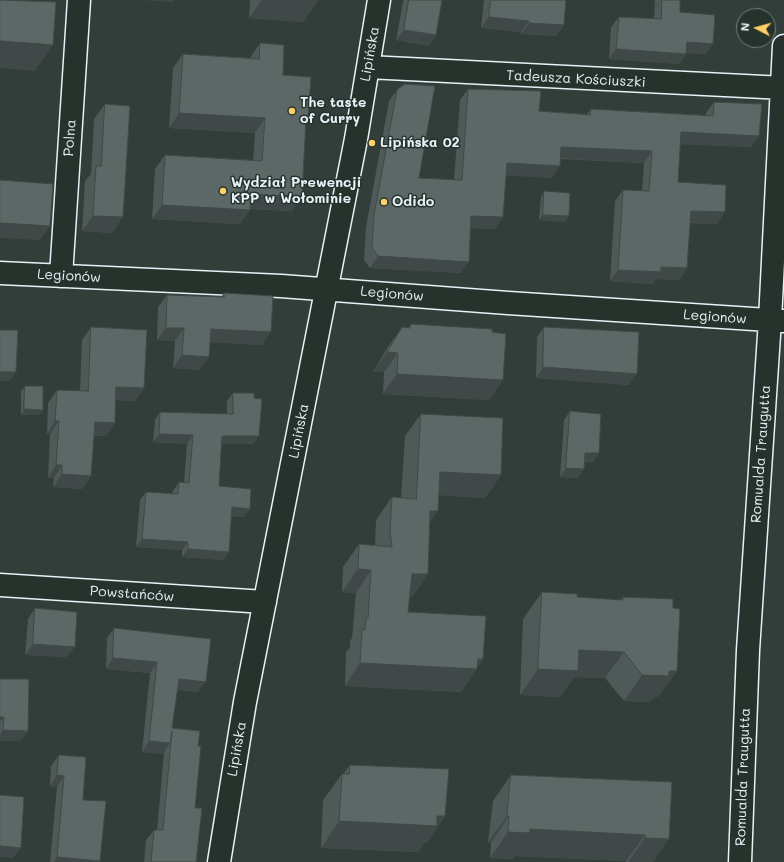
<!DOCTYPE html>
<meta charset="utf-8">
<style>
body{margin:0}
#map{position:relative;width:784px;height:862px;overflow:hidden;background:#323e39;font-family:Mali,sans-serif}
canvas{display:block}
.north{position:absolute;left:736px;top:8px;width:40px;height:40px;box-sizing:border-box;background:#26332d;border:1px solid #747f7e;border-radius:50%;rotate:276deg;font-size:11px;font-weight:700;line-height:16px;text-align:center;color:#e8f1f8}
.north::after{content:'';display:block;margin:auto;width:14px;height:18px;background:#ffd166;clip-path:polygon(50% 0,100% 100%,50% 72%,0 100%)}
</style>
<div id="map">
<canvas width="784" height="862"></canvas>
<div class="north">N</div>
</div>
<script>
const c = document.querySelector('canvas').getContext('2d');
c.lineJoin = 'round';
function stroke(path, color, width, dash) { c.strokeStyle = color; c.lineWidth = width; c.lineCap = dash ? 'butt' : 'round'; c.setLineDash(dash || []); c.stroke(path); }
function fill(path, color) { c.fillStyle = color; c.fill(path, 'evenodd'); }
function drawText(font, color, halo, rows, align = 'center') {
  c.font = font + ' Mali,sans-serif'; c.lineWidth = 3; c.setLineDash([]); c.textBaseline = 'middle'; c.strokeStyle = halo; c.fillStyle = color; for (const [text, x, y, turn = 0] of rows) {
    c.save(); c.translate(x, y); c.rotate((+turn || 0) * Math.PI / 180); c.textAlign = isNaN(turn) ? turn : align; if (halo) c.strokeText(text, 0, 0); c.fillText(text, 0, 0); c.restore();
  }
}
const minor = new Path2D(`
 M 368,67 L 784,88
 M 0,273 L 281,286 L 508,303 L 784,321
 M 61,276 L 79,0
 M 0,585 L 265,602
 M 219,862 L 245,702 L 356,139 L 379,0
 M 740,862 L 748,650 L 770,320 L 784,46`);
stroke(minor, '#e8f1f8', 25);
stroke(minor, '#26332d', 22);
fill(new Path2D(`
 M 250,0 L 318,0 L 303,22 L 249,18 Z
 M 404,0 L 442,0 L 436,35 L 429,46 L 396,40 L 403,2 Z
 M 484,0 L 566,0 L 564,25 L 556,36 L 521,34 L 521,32 L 481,28 Z
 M 655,0 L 680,0 L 680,12 L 706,54 L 686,53 L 679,64 L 609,59 L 611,27 L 619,17 L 654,19 Z
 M 260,43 L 283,75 L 305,123 L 292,211 L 250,209 L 240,224 L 152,219 L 155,169 L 165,155 L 253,160 L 255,133 L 169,128 L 173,68 L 183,54 L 250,58 Z
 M 468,89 L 539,111 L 587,114 L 591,109 L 706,115 L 706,113 L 714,102 L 759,136 L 751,147 L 680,144 L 678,182 L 717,224 L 690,223 L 687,268 L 679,280 L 656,279 L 653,284 L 610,281 L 615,201 L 623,190 L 642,191 L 644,163 L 561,159 L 552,178 L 506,175 L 503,217 L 495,229 L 471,228 L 461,273 L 370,268 L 364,260 L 366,227 L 389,101 L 397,90 L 419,178 L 454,180 L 460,100 Z
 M 105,104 L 123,217 L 112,233 L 82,231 L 85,181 L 91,174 L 94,119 Z
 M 544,191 L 569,216 L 565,222 L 539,220 L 541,197 Z
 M 224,293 L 262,345 L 210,342 L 200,370 L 173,368 L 175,341 L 157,340 L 158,307 L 167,295 L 221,297 Z
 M 411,324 L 492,332 L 503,380 L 489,400 L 383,394 L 384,372 L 373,372 L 388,347 L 402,327 L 408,328 Z
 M 91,327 L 144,388 L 135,401 L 116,400 L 106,436 L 94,436 L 91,476 L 82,489 L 53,487 L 54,478 L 48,478 L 50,434 L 47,434 L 48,403 L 57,390 L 80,391 L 82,340 Z
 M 544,327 L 629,385 L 536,378 L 537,337 Z
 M 25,386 L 43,410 L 39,415 L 21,415 L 21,391 Z
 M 233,393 L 254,398 L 259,436 L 253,444 L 221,444 L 219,486 L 250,509 L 244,517 L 231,516 L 229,552 L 223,560 L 182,557 L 182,550 L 136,547 L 140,500 L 146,492 L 172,494 L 173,491 L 179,482 L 184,483 L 187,444 L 153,442 L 155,420 L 160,412 L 227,414 L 227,401 Z
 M 570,411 L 599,453 L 593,462 L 585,462 L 584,469 L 578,478 L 560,477 L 564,420 Z
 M 421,414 L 501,475 L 485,498 L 439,495 L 430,522 L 428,574 L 412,597 L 410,597 L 408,612 L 483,659 L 477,667 L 477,669 L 461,692 L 345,686 L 346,652 L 350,648 L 350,641 L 352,638 L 356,593 L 342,592 L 343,567 L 359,544 L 375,546 L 376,520 L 392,497 L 401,498 L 405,436 Z
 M 542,592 L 577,597 L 621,600 L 623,597 L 673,608 L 677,671 L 658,697 L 654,697 L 650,702 L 624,701 L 605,678 L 574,677 L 560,697 L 520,695 L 523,619 Z
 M 35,608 L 67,657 L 25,655 L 28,619 Z
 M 114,628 L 198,692 L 177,690 L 172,728 L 198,746 L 195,808 L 196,862 L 144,862 L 146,840 L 154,830 L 157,830 L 164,753 L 163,754 L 142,752 L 150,673 L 106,669 L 107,638 Z
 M 0,679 L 28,731 L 20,741 L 0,741 Z
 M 59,755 L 83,800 L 100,861 L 100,862 L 50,862 L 57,787 L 50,786 L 51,766 Z
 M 350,765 L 445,816 L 427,843 L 425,842 L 418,852 L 321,848 L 323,800 L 342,774 L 343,774 Z
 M 511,775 L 672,782 L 653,862 L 626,862 L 626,861 L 514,856 L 512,859 L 490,858 L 491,843 L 488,842 L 493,801 Z`), '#4f5957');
fill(new Path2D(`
 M 141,0 L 174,0 L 173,2 Z
 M 262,0 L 318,0 L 303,22 L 249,18 Z
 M 489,17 L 529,21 L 521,32 L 481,28 Z
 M 529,23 L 564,25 L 556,36 L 521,34 Z
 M 404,30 L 436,35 L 429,46 L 396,40 Z
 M 0,41 L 53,45 L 35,71 L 0,68 Z
 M 687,42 L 713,44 L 706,54 L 680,53 Z
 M 616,49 L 686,54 L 679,64 L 609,59 Z
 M 179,113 L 265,118 L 255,133 L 169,128 Z
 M 681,132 L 759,136 L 751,147 L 673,144 Z
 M 561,147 L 652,151 L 644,163 L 553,158 Z
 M 507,163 L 560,166 L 552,178 L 499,175 Z
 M 251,194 L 302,197 L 292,211 L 241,208 Z
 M 162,205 L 250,210 L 240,224 L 152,219 Z
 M 691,211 L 725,212 L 717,224 L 683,222 Z
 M 543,215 L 569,216 L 565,222 L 539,220 Z
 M 93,216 L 123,217 L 112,233 L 82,231 Z
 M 471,216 L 503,217 L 495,229 L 463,227 Z
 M 0,223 L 50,226 L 40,240 L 0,238 Z
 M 378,256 L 469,262 L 461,273 L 370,268 Z
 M 661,267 L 687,268 L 679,280 L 656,279 L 653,284 L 610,281 L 618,270 Z
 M 166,328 L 184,328 L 175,341 L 157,340 Z
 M 211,329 L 271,332 L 262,345 L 202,342 Z
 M 387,352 L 398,353 L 384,372 L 373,372 Z
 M 182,355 L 209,357 L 200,370 L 173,368 Z
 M 543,367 L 637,374 L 629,385 L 536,378 Z
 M 0,372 L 16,372 L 10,381 L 0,381 Z
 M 397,374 L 503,380 L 489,400 L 383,394 Z
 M 116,387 L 144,388 L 135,401 L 108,399 Z
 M 24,409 L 43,410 L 39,415 L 21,415 Z
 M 55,421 L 59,421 L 50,434 L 47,434 Z
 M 95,422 L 115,423 L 106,436 L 86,435 Z
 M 159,434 L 193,435 L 187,444 L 153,442 Z
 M 222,436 L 259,436 L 253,444 L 216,444 Z
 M 585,453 L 599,453 L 593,462 L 579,461 Z
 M 56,465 L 62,465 L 54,478 L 48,478 Z
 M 566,468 L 584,469 L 578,478 L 560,477 Z
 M 440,472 L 501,475 L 485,498 L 424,494 Z
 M 62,474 L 91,476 L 82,489 L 53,487 Z
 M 232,507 L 250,509 L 244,517 L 226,515 Z
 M 430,511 L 438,511 L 422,534 Z
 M 142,539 L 188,542 L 182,550 L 136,547 Z
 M 188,549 L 229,552 L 223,560 L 182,557 Z
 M 358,569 L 371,570 L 356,593 L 342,592 Z
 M 412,574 L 428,574 L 412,597 L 397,596 Z
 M 33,644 L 75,647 L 67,657 L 25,655 Z
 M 579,650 L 624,652 L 605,678 L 574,677 L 560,697 L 520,695 L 538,669 Z
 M 113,658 L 157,662 L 150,673 L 106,669 Z
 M 478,659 L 483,659 L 476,669 L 477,669 L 461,692 L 345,686 L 360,663 Z
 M 669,671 L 677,671 L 658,697 L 654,697 L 650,702 L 624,701 L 642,675 Z
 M 179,679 L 206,682 L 198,692 L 172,689 Z
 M 0,717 L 4,717 L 0,722 Z
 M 3,730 L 28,731 L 20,741 L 0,741 L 0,735 Z
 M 149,741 L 170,743 L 163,754 L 142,752 Z
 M 57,775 L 64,776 L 57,787 L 50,786 Z
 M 437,816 L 445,816 L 427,843 L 425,842 L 418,852 L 321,848 L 339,821 Z
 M 507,816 L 509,816 L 491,843 L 488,842 Z
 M 530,829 L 645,835 L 626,861 L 514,856 L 512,859 L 490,858 L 508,832 Z
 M 645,838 L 669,839 L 653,862 L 628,862 Z
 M 0,846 L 21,848 L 13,858 L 0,857 Z
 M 57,857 L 100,861 L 100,862 L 54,862 Z`), '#404947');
const building = new Path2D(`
 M 0,0 L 56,2 L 53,45 L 0,41 Z
 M 409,0 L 442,0 L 436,35 L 404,30 Z
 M 491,0 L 566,0 L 564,25 L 529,23 L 529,21 L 489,17 Z
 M 662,0 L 680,0 L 680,12 L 715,15 L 713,44 L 687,42 L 686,54 L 616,49 L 619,17 L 661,19 Z
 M 260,43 L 284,45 L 283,75 L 311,77 L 308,119 L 306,119 L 302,197 L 251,194 L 250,210 L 162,205 L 165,155 L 262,161 L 265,118 L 179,113 L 183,54 L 259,59 Z
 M 405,84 L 435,86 L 419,178 L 462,180 L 468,89 L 541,91 L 539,111 L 590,115 L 591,109 L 713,116 L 714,102 L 762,104 L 759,136 L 681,132 L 678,182 L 726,185 L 725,212 L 691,211 L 687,268 L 661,267 L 661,272 L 618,270 L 623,190 L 649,191 L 652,151 L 561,147 L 560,166 L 507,163 L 503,217 L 471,216 L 469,262 L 378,256 L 372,248 L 374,215 L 397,90 Z
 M 105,104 L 130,106 L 123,217 L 93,216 L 96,166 L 101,166 Z
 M 0,180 L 53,184 L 50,226 L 0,223 Z
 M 544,191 L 570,193 L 569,216 L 543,215 Z
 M 224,293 L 273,296 L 271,332 L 211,329 L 209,357 L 182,355 L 184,328 L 166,328 L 167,295 L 224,297 Z
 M 411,324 L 492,329 L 492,332 L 506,334 L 503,380 L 397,374 L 398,353 L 387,352 L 402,327 L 410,328 Z
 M 91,327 L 147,330 L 144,388 L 116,387 L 115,423 L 95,422 L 91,476 L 62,474 L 62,465 L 56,465 L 59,421 L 55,421 L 57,390 L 88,391 Z
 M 544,327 L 639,332 L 637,374 L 543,367 Z
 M 0,330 L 18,330 L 16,372 L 0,372 Z
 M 25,386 L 43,386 L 43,410 L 24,409 Z
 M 233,393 L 254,393 L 254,398 L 262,399 L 259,436 L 222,436 L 219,486 L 251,489 L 250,509 L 232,507 L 229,552 L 188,549 L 188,542 L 142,539 L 146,492 L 178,494 L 179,482 L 189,483 L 193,435 L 159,434 L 160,412 L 233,414 Z
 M 570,411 L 601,414 L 599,453 L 585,453 L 584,469 L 566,468 Z
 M 421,414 L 503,418 L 501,475 L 440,472 L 438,511 L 430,511 L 428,574 L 412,574 L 408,612 L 486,616 L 483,659 L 478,659 L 477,669 L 360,663 L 362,630 L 365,630 L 366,618 L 368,618 L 371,570 L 358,569 L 359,544 L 392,547 L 390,530 L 392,497 L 416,499 Z
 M 542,592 L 578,594 L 577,597 L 623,600 L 623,597 L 673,599 L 673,608 L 680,609 L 677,671 L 669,671 L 669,676 L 642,675 L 624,652 L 579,650 L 578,671 L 538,669 Z
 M 35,608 L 77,612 L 75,647 L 33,644 Z
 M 114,628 L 211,639 L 206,682 L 179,679 L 172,728 L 200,731 L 198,746 L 201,746 L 195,808 L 202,808 L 196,862 L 151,862 L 154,830 L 163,830 L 172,731 L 170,743 L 149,741 L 157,662 L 113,658 Z
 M 0,679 L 29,679 L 28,731 L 3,730 L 4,717 L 0,717 Z
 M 59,755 L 86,757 L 83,800 L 106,801 L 100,861 L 57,857 L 64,776 L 57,775 Z
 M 350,765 L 449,769 L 445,816 L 437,816 L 437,826 L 339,821 L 342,774 L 349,774 Z
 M 511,775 L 672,782 L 669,839 L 645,838 L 645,835 L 530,829 L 530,833 L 508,832 L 509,816 L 507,816 Z
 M 0,795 L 24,797 L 21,848 L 0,846 Z`);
fill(building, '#5c6865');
stroke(building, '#404947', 1);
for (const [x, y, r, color] of [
 [292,111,4,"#ffd166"],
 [372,143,4,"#ffd166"],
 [223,191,4,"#ffd166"],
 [384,202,4,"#ffd166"]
]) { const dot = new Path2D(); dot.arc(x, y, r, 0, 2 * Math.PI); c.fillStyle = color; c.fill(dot); stroke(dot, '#26332d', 1.5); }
drawText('14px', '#e8f1f8', '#26332d', [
 ["Lipińska",370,54,-80],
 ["Tadeusza Kościuszki",576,79,3],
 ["Polna",70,138,-86],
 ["Legionów",69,276,3],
 ["Legionów",392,294,5],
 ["Legionów",715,317,4],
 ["Lipińska",299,431,-79],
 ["Romualda Traugutta",761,454,-86],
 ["Powstańców",132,594,4],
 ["Lipińska",237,749,-80],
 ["Romualda Traugutta",743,777,-88]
]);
drawText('bold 14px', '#e8f1f8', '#26332d', [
 ["The taste",300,103],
 ["of Curry",300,119],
 ["Lipińska 02",380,143],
 ["Wydział Prewencji",231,183],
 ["KPP w Wołominie",231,199],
 ["Odido",392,202]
], 'left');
</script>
